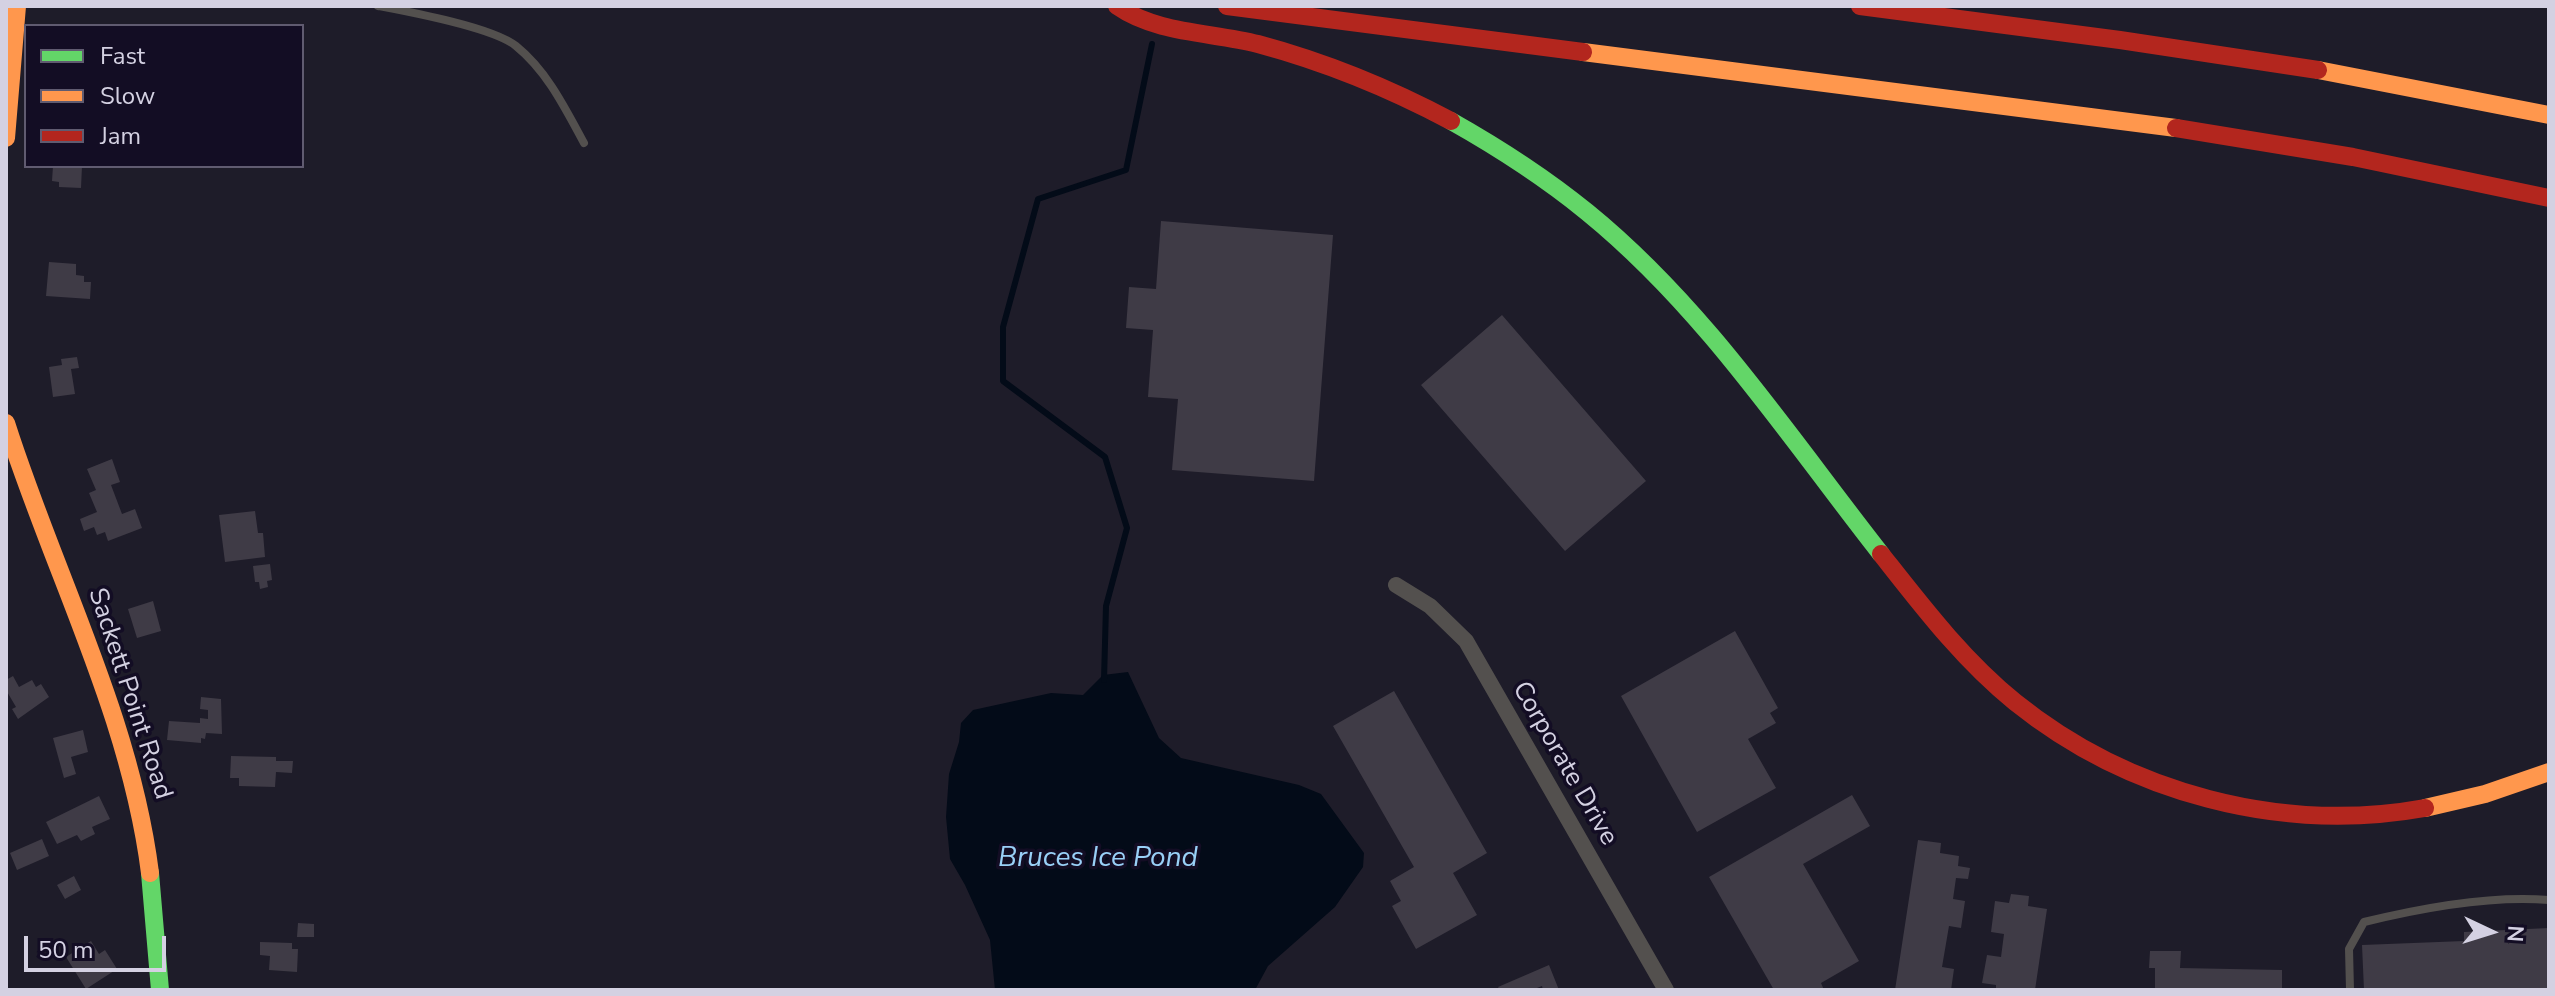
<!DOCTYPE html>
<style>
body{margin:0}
#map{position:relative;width:2555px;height:996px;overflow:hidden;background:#1e1c29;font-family:"Nunito Sans",sans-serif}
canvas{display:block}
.frame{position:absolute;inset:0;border:8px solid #d4d1e2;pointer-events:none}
.legend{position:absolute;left:24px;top:24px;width:280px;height:144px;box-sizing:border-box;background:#130d24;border:2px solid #605b70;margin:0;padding:10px 14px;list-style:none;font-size:24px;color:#d4d1e2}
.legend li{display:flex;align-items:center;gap:16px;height:40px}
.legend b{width:40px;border:2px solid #605b70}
.north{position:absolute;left:2451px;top:892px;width:80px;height:80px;-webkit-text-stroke:6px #130d24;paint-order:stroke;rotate:94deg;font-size:22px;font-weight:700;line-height:32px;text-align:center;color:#d4d1e2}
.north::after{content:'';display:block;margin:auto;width:28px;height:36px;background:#d4d1e2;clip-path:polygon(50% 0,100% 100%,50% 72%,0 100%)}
.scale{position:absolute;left:24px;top:936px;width:142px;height:36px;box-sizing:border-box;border:4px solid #d4d1e2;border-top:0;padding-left:10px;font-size:24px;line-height:28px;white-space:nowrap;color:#d4d1e2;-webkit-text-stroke:6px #130d24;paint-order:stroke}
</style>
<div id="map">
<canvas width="2555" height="996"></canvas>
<div class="frame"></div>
<ul class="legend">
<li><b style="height:10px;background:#63d668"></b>Fast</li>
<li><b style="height:10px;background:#ff974d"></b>Slow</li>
<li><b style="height:10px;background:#b3261e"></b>Jam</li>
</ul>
<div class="north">N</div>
<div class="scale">50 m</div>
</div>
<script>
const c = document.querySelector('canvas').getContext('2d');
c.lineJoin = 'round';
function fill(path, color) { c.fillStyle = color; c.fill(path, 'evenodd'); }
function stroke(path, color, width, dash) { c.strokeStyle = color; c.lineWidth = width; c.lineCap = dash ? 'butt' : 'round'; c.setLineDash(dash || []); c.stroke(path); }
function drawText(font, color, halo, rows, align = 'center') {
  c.font = font + ' "Nunito Sans",sans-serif'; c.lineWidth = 7; c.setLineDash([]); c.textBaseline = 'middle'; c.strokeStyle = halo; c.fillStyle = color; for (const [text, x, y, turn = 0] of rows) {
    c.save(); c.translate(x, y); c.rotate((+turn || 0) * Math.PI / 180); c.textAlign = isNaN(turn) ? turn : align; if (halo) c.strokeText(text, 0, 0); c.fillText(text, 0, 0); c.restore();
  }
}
fill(new Path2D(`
 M 1128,672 L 1159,738 L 1181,758 L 1299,785 L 1321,794 L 1364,853 L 1363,867 L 1335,907 L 1268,966 L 1255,990 L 995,990 L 990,940 L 965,885 L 950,859 L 946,817 L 949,774 L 959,742 L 961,723 L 973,710 L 1051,693 L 1083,695 L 1103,675 Z`), '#030b18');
stroke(new Path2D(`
 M 1104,680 L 1106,606 L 1127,528 L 1105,457 L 1003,381 L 1003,327 L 1038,199 L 1126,170 L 1152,44`), '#030b18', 6);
fill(new Path2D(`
 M 53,166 L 82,166 L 81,188 L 59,187 L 59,182 L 52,181 Z
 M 1161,221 L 1333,235 L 1314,481 L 1172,470 L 1178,399 L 1148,397 L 1153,330 L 1126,328 L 1129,287 L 1156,289 Z
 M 49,262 L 76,264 L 76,275 L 84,276 L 84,282 L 91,282 L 90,299 L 46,296 Z
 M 1502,315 L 1646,481 L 1565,551 L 1421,385 Z
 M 77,357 L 79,368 L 71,369 L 75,394 L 53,397 L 49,367 L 62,365 L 61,359 Z
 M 112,459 L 120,482 L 111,485 L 122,514 L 135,509 L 142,528 L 108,541 L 105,532 L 97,535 L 94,527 L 84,531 L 80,519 L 97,512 L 89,493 L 96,490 L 87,469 Z
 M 255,511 L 258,533 L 263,533 L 265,557 L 225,562 L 219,515 Z
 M 270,564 L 272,580 L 267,581 L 268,587 L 260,589 L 259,582 L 255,582 L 253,566 Z
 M 153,601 L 161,631 L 137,638 L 128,609 Z
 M 1735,631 L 1778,708 L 1770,713 L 1776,723 L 1748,739 L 1776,788 L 1697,832 L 1621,696 Z
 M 13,676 L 19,687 L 32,680 L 36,687 L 41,684 L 49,697 L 18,719 L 12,709 L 16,707 L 6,690 L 6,680 Z
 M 1394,691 L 1487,853 L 1453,873 L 1477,915 L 1416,949 L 1392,906 L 1401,901 L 1390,881 L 1414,867 L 1333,726 Z
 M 201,697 L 221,699 L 222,734 L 206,733 L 205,739 L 201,738 L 201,743 L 167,740 L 169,721 L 200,723 L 200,718 L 208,719 L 208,710 L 200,709 Z
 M 83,730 L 88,752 L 71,757 L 76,774 L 64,778 L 53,738 Z
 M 231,756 L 276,757 L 276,761 L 293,761 L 292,773 L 276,772 L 275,787 L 239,786 L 239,778 L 230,778 Z
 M 1852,795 L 1870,826 L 1803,864 L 1859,961 L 1821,983 L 1824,990 L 1774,990 L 1709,877 Z
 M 99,796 L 110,819 L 92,827 L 95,834 L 81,841 L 77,835 L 57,844 L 46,822 Z
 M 42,839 L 49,856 L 17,870 L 10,853 Z
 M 1918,840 L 1941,843 L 1940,853 L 1959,856 L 1958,866 L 1970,868 L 1968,879 L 1956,878 L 1953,899 L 1965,901 L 1961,928 L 1949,926 L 1942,967 L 1954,969 L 1951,990 L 1895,990 Z
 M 74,876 L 81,890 L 65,899 L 57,885 Z
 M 2011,894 L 2029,896 L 2028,906 L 2047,909 L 2035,990 L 1996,990 L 1996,985 L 1982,983 L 1987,955 L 2001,957 L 2004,934 L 1991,932 L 1995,901 L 2009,903 Z
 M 298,923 L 314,924 L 314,937 L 297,937 Z
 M 2549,928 L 2549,990 L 2364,990 L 2362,945 L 2464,941 L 2464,932 Z
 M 91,941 L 99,954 L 105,950 L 117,969 L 86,989 L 66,957 Z
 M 260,942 L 292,943 L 292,949 L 298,949 L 297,972 L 269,970 L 270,956 L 260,955 Z
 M 2150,951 L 2181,951 L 2180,968 L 2282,970 L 2282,990 L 2155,990 L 2155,968 L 2149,968 Z
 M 1549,965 L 1559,990 L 1543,990 L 1542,986 L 1532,990 L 1500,990 L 1498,987 Z`), '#3f3b46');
stroke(new Path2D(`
 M 378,6 C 410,12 492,27 516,46 C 547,71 565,108 584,143
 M 2350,990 L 2349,949 L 2364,922 C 2421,908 2490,895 2549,900`), '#53504e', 8);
stroke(new Path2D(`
 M 1396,585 L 1430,606 L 1466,641 L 1666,990`), '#53504e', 16);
stroke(new Path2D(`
 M 1451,121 C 1499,148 1544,177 1587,212 C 1704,307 1789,437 1881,554
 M 150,873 L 160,990`), '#63d668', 18);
stroke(new Path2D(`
 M 1583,52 L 2176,128
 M 2318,70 L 2549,115
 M 6,138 L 17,6
 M 6,423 C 54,574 130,715 150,873
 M 2425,808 L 2485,794 L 2549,772`), '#ff974d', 18);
stroke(new Path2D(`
 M 1117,6 C 1157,34 1212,32 1258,44 C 1325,62 1389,88 1451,121
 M 1227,6 L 1583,52
 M 1860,6 L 2120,40 L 2318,70
 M 2176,128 L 2353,157 L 2549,198
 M 1881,554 C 1922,606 1963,660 2015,702 C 2128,793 2281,834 2425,808`), '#b3261e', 18);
drawText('26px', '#d4d1e2', '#130d24', [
 ["Sackett Point Road",129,694,72],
 ["Corporate Drive",1564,764,60]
]);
drawText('italic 28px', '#99d0f7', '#130d24', [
 ["Bruces Ice Pond",1098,859]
]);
</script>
